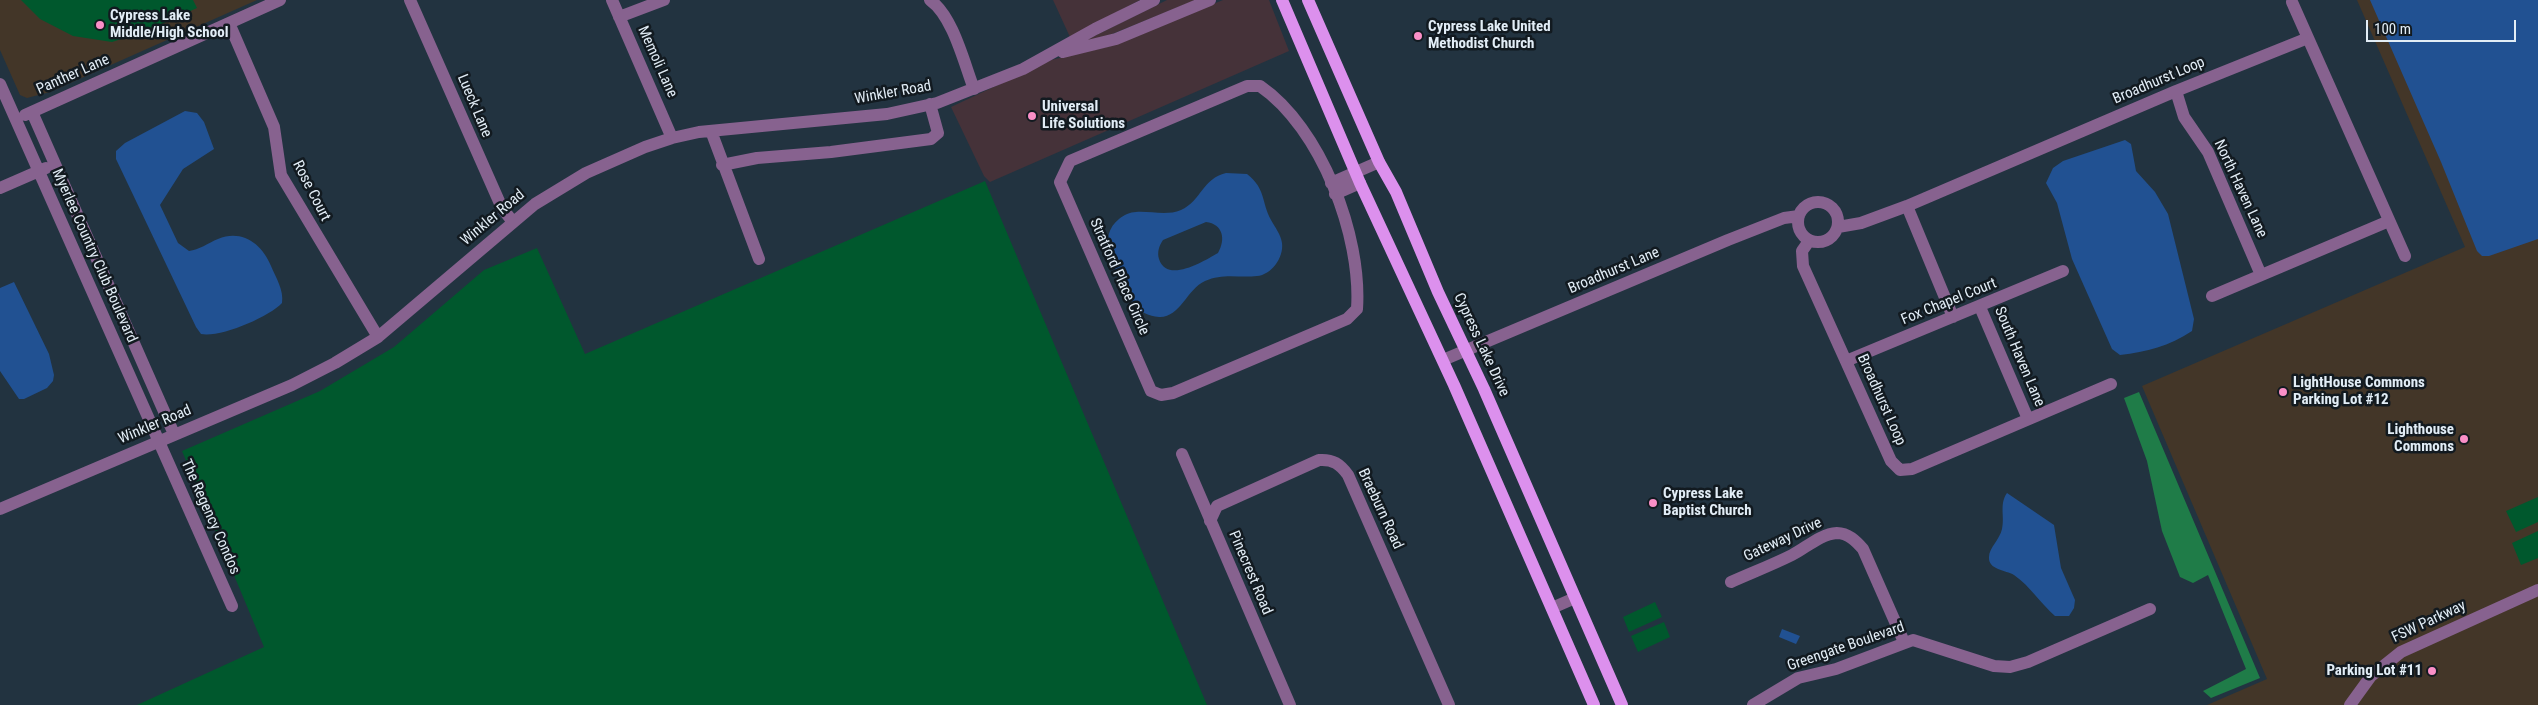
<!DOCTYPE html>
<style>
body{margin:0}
#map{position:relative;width:2538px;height:705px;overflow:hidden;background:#223340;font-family:"Roboto Condensed",sans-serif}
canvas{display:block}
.scale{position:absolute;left:2366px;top:20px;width:150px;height:22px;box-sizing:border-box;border:2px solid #e2edf6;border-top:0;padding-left:6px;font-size:15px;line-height:18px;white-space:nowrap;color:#e2edf6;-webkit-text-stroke:4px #121a20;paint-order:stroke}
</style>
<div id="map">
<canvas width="2538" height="705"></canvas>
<div class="scale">100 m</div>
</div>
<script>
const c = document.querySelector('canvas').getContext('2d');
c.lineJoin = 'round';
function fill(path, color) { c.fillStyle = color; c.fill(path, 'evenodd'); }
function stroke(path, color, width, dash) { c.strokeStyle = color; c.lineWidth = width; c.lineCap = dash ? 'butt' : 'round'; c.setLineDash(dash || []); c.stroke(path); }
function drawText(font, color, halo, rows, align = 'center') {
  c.font = font + ' "Roboto Condensed",sans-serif'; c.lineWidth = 5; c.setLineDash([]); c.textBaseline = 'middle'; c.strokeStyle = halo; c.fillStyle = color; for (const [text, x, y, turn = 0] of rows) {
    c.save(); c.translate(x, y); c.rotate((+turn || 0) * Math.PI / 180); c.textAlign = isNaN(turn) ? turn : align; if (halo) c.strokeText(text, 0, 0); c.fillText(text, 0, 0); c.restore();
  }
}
fill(new Path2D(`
 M 1053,0 L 1140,0 L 1070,37 Z
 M 1167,0 L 1196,0 L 1107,36 L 1082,42 Z
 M 1223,0 L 1269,0 L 1289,51 L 990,182 L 984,176 L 951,107 L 1051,60 L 1110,46 Z`), '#453239');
fill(new Path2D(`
 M 0,0 L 257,0 L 50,92 L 27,98 L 20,95 L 0,50 Z
 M 2357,0 L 2538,0 L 2538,705 L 2207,705 L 2267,679 L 2142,386 L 2465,247 Z`), '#433628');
fill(new Path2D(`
 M 21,0 L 193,0 L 197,8 L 146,31 L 112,42 L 73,36 L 40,19 Z
 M 985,181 L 1207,705 L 137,705 L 264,647 L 182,451 L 320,391 L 394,347 L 484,270 L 537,248 L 585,354 Z
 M 2538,497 L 2538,522 L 2516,532 L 2506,511 Z
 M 2538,531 L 2538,558 L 2521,565 L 2512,543 Z
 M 1655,602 L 1662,617 L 1629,632 L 1623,617 Z
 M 1664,622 L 1670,637 L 1638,652 L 1631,636 Z`), '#00582d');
fill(new Path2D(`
 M 2139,392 L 2260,678 L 2211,698 L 2203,691 L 2246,669 L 2208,575 L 2193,583 L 2180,577 L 2162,531 L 2147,461 L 2124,398 Z`), '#1f7c48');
fill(new Path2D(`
 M 2370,0 L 2538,0 L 2538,239 L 2489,256 L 2482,256 L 2477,251 L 2441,162 Z
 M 185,111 L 197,113 L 204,122 L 214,149 L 183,169 L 160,205 L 178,243 L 189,251 C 199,250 208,243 218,239 C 242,229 262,244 271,266 C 276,278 284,290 282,303 C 269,317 220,338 201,334 L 196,327 L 116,159 L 116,151 L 125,143 Z
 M 2125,140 L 2131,144 L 2136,171 L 2155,192 L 2168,214 L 2194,319 L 2192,331 C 2169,346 2147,352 2120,355 L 2112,349 L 2072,259 L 2057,203 L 2046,183 L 2053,168 L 2063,161 Z
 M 1226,173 L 1247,174 C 1266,189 1261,201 1271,220 C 1275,227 1281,235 1282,243 C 1284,258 1271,275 1257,276 C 1238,278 1223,273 1205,281 C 1187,289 1180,318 1159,317 C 1138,315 1130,301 1122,284 C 1113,263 1097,237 1119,219 C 1124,215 1130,212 1136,212 C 1151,211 1167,216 1181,210 C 1201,201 1203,178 1226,173 ZM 1206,222 C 1223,224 1226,239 1218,253 C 1204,261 1167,284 1159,259 C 1157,252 1159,246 1163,240 Z
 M 14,282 L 49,354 L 54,375 L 53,381 L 47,388 L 24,399 L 19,399 L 0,371 L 0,288 Z
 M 2007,493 L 2054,525 L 2061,568 L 2075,600 L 2074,608 L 2069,616 L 2055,616 C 2041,604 2030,586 2014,575 C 2006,570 1988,570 1989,557 C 1989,548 2000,539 2002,529 C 2005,517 1999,504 2007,493 Z
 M 1782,629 L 1800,636 L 1796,644 L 1779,637 Z`), '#215192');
stroke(new Path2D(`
 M 410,0 L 502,208 L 513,222
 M 612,0 L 672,138
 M 930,0 C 953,16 964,63 974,89
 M 2292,2 L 2308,38
 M 619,17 L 664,0
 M 229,23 L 274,127 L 281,175 L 378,337
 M 1063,52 L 1116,39 L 1210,0
 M 0,84 L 232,606
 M 1247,86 L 1260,86 C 1321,128 1362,236 1357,309 L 1347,319 L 1173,393 L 1161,395 L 1151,391 L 1060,182 L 1070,161 Z
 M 2176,91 L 2184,117 L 2208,152 L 2261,275
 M 32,112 L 174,434
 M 25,115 L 280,0
 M 711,131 L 759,259
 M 722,165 L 757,158 L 831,152 L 931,139 L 938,133 L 930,104
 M 1331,183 L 1379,162
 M 0,188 L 46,168
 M 1335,194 L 1360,183
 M1798 222a20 20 0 1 1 40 0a20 20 0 1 1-40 0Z
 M 1907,206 L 1953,317
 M 1838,227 L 1861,223 L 1907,206 L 2176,91 L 2308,38 L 2405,256
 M 1809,241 L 1802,251 L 1803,266 L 1891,461 L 1900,470 L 1912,469 L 2111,384
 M 2212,296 L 2389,221
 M 1980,307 L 2028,419
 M 1443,360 L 1728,240 L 1784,218 L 1799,216
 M 1846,361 L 2063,271
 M 1182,454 L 1290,705
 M 0,509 L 292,385 L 335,363 L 378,337 L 535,204 L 586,173 L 645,147 L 672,138 L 699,132 L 887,114 L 937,103 L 1023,69 L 1095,29 L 1154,0
 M 1210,521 L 1217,506 L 1319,460 C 1333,459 1340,464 1348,475 L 1449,705
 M 1731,582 C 1751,573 1772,565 1792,555 C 1806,548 1820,534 1837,533 C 1848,533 1856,541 1863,549 L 1904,642
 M 1552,608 L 1575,598
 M 1753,705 L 1798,678 L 1836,669 L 1913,640 L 1994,666 L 2010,667 L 2028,662 L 2150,609
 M 2350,705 L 2371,676 L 2401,652 L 2538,590`), '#87628f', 12);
stroke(new Path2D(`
 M 1282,0 L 1360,183 L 1454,385 L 1594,705
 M 1308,0 L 1379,162 L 1396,192 L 1438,292 L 1484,389 L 1622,705`), '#dc90ed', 12);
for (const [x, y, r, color] of [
 [100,25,5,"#fa8fc7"],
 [1418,36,5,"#fa8fc7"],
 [1032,116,5,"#fa8fc7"],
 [2283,392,5,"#fa8fc7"],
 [2464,439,5,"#fa8fc7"],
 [1653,503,5,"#fa8fc7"],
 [2432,671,5,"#fa8fc7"]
]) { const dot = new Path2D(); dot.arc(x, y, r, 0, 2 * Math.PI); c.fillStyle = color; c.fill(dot); stroke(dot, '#121a20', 2); }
drawText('bold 15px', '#e2edf6', '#121a20', [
 ["Cypress Lake",110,16],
 ["Middle/High School",110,33],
 ["Cypress Lake United",1428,27],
 ["Methodist Church",1428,44],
 ["Universal",1042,107],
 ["Life Solutions",1042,124],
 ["LightHouse Commons",2293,383],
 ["Parking Lot #12",2293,400],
 ["Lighthouse",2454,430,"right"],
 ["Commons",2454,447,"right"],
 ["Cypress Lake",1663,494],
 ["Baptist Church",1663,511],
 ["Parking Lot #11",2422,671,"right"]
], 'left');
drawText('15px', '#e2edf6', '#121a20', [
 ["Memoli Lane",657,62,66],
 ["Panther Lane",73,75,-24],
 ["Broadhurst Loop",2159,81,-23],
 ["Winkler Road",893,93,-10],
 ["Lueck Lane",474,106,67],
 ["North Haven Lane",2240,189,65],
 ["Rose Court",311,191,63],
 ["Winkler Road",493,218,-40],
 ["Myerlee Country Club Boulevard",94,256,66],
 ["Broadhurst Lane",1614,271,-23],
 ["Stratford Place Circle",1119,277,66],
 ["Fox Chapel Court",1949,302,-22],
 ["Cypress Lake Drive",1481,345,65],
 ["South Haven Lane",2019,357,67],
 ["Broadhurst Loop",1881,400,66],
 ["Winkler Road",155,425,-23],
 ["Braeburn Road",1380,509,65],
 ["The Regency Condos",210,517,66],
 ["Gateway Drive",1783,540,-25],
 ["Pinecrest Road",1250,573,67],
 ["FSW Parkway",2429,622,-25],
 ["Greengate Boulevard",1846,647,-19]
]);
</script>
